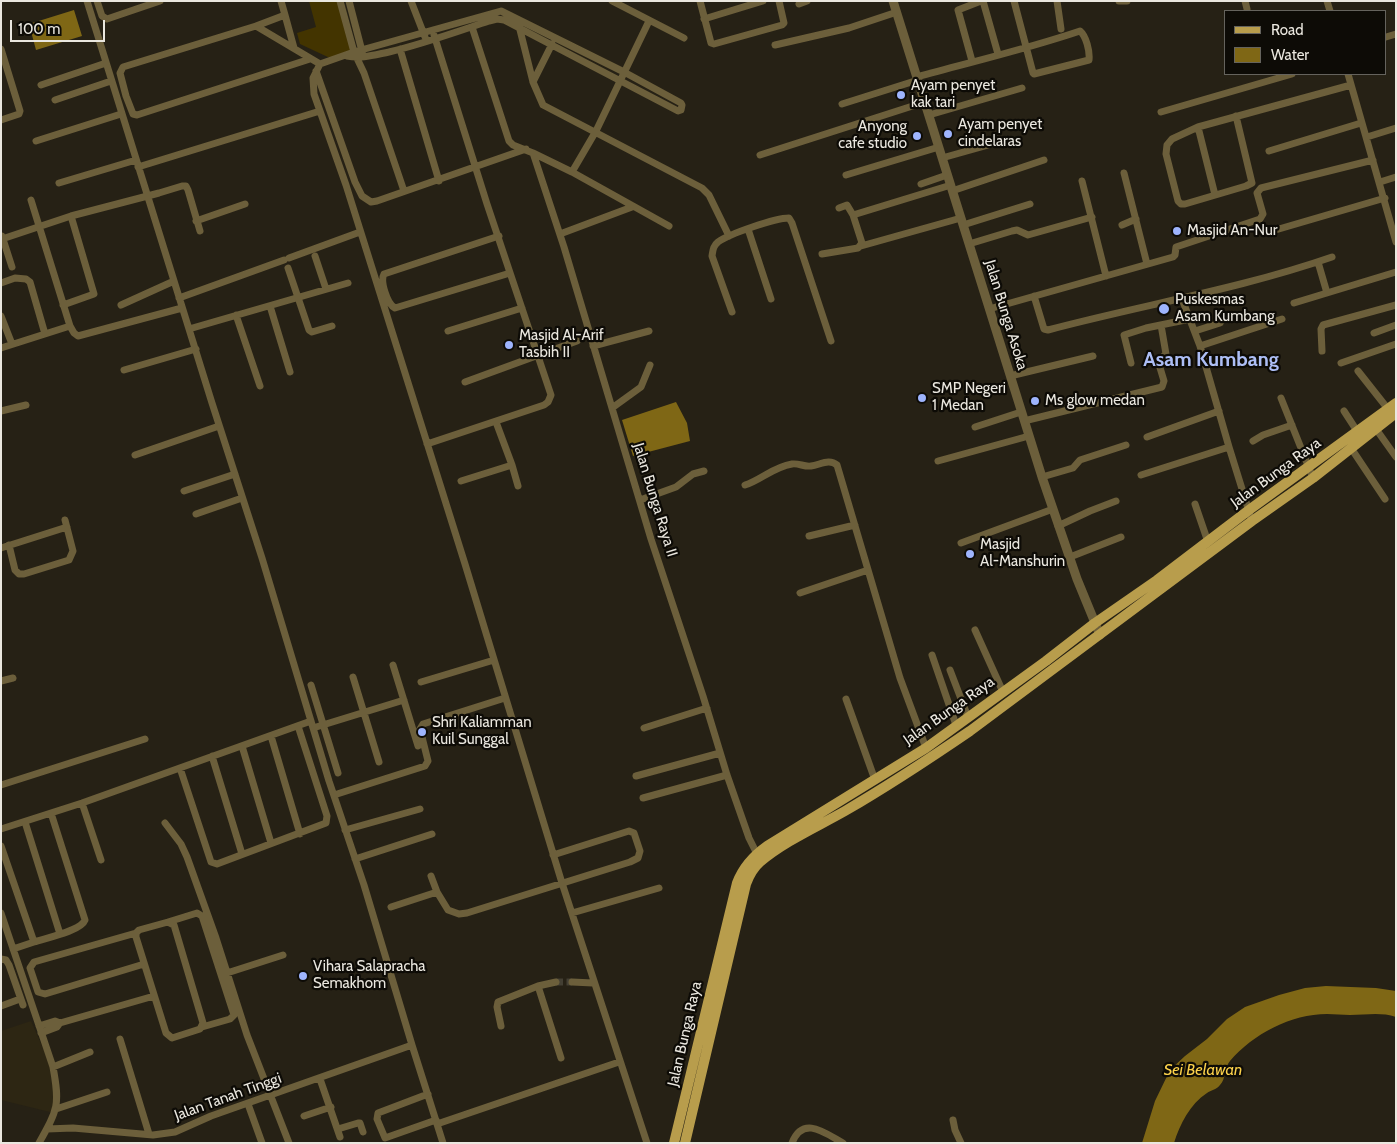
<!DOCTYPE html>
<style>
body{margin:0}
#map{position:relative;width:1397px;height:1144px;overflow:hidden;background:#262115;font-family:Cabin,sans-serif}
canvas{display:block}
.frame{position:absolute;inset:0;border:2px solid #eae7df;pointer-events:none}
.legend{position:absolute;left:1224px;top:10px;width:162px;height:65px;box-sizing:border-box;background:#0d0b06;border:1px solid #65635d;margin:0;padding:6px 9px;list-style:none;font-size:15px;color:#eae7df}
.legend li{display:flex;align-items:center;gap:10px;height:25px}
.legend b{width:25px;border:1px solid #65635d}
.scale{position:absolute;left:10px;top:20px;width:95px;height:22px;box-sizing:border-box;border:2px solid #eae7df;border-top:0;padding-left:6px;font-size:15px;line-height:18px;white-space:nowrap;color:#eae7df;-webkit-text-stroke:4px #0d0b06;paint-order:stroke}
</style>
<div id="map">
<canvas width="1397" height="1144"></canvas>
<div class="frame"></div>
<ul class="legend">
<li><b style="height:6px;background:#b89d4c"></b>Road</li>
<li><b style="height:14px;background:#7f6715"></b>Water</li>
</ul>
<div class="scale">100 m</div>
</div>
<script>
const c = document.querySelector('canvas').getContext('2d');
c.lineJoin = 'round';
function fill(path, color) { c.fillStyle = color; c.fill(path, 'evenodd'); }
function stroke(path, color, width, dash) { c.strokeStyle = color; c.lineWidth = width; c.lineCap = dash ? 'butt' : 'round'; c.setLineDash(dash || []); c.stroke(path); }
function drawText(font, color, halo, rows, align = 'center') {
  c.font = font + ' Cabin,sans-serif'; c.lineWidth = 4.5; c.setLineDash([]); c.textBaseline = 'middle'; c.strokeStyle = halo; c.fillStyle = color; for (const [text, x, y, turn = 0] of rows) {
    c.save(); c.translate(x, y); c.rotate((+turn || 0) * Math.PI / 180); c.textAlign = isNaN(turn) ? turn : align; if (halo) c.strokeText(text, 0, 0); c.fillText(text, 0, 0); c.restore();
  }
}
fill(new Path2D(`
 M 31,1021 L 51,1066 L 57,1094 L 54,1113 L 1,1100 L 1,1031 Z`), '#2d2613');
fill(new Path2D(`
 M 309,1 L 338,1 L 352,46 L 349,52 L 330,58 L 300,44 L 297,33 L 316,27 Z`), '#433400');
fill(new Path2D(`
 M 74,10 L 82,36 L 36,50 L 29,24 Z
 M 676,402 L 687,423 L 690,441 L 633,456 L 622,420 Z
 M 1326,986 L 1376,988 L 1396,991 L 1396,1017 C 1381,1012 1366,1015 1350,1015 C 1342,1015 1335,1014 1327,1014 C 1291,1014 1253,1034 1230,1061 C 1224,1068 1226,1079 1220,1085 C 1216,1090 1211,1090 1207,1093 C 1190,1104 1180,1124 1174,1143 L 1142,1143 L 1155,1101 L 1170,1070 L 1185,1056 L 1207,1039 L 1227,1019 L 1245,1007 L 1279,995 L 1305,988 Z`), '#7f6715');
stroke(new Path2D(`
 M 556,982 L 572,982`), '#433f33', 7, [7, 3.5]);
stroke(new Path2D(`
 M 87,1 L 212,403 L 262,558 L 329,781 L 364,885 L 412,1045 L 443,1143
 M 97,1 L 102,16 L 107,19 L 160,1
 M 281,1 L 285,15
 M 340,1 L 354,52 L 364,73 L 404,191
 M 349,1 L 363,55
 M 411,1 L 425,37
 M 612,1 L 684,38
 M 700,1 L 711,43 L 714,44 L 782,25 L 784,23 L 779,1
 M 983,1 L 998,54
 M 1057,1 L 1061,29
 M 1119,1 L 1127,1
 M 1245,1 L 1247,9
 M 1327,1 L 1330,11
 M 799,4 L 807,1
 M 704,19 L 763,1
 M 256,26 L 285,15 L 294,48
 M 519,26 L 533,82 L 543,105 L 702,188 L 709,195 L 729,236
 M 472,27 L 509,141 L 513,145 L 533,153 L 572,172 L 669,226
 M 1386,37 L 1396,34
 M 775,45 L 849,28 L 897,12
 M 1,49 L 20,111 L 19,114 L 1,120
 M 400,49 L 439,181
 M 347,56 C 361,59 374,55 389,52 C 423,44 456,32 489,21 L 497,19 L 504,20 L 678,111 L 681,110 L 682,105 L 681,103 L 624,72 L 501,11 L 354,52 L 320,64 L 313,78 L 314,94 L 346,185 L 465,564 L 562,883 L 647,1143
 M 310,59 L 137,115 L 133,114 L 126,96 L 120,73 L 123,67 L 256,26 L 320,64
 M 972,61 L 958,10 L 981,1
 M 316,71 L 355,182 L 362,196 L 371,202 L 377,201 L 526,149
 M 1348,74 L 1396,242
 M 917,77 C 971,62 1027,49 1080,31 C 1086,36 1090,51 1089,60 L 1034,74 L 1033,73 L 1014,1
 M 533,82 L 552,44
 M 41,85 L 106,63
 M 55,100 L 111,81
 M 842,104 L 918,80
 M 1161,112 L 1292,74
 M 929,115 L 1022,88
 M 1236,116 L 1252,183 L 1246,186 L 1185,204 L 1181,204 L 1178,201 L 1166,154 L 1167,145 L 1172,139 L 1198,127 L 1351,85
 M 1198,127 L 1215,195
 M 1367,137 L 1396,128
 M 36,141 L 121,114
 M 1269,151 L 1361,123
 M 533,153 L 564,247 L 651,539 L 703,696 L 727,775 L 749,838 L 757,854
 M 760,155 L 925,102
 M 942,158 L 999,142
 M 138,167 L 320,111
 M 572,172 L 596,131 L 649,21
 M 1124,173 L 1147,264
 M 846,175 L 939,147
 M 1082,181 L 1106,276
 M 1380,182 L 1396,177
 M 59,183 L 136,160
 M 921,184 L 947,175
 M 952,191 L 1044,160
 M 839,208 L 847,205 L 853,215
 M 196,221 L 245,204
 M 963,225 L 1030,204
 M 1122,225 L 1136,219
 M 748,229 L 771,299
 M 1272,231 L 1385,198
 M 560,234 L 632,207
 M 2,236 L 12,267
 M 499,236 L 384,274 C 380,281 387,304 395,308 L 510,273
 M 2,239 L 71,216 L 159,193 L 182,186 L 186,186 L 188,190 L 200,231
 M 969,244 L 1012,231 L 1017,230 L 1028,235 L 1092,217
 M 861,246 L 961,218
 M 822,254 L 858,248 L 862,243 L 853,215 L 951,185
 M 315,256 L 326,289
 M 289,258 L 360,232
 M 1318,262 L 1327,293
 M 288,268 L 309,330 L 312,332 L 332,326
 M 1,283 L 15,278 L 26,279 L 30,282 L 45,334
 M 1034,296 L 1044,329 L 1048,330 C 1142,305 1240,289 1332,257
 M 179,298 L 284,260
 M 1182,299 L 1200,346 L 1229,447 L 1252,521
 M 1294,303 L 1396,272
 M 63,305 L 94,294 L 71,216
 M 121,305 L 174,281
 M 270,306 L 290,372
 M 989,309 L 1173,257 L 1175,255 L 1176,247 L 1260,219 L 1263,214 L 1257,193 L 1261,188 L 1373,160
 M 732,312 L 712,256 C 713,250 713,246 718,242 C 729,234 775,218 789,218 L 792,223 L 831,341
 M 236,315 L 260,386
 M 1,316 L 12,344
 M 70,326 L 74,333 L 78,336 L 182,308
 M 189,329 L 348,283
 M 448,331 L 522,308
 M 1195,331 L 1220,323
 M 1374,333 L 1396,325
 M 593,346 L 649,331
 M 1200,346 L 1282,319
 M 1,348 L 70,326 L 31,200
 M 1322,351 L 1321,329 L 1323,325 L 1396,305
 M 1131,363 L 1124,335 L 1146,328 L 1190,319
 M 1341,363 L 1396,344
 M 124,370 L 196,349
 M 1358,371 L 1388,409
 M 1010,376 L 1093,356
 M 465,382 L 577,341
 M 1281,398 L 1313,478
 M 612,408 L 641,387 L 650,365
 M 1,411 L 26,405
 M 1344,411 L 1357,431
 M 1024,421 L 1162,387 L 1164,381 L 1158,361 L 1166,354 L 1161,325
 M 975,427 L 1021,412
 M 1376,429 L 1396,457
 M 1147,437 L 1219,411
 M 1253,441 L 1263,435 L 1292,425
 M 427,444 L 544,405 L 548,402 L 551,395 L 487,204 L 434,35
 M 1351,448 L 1385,499
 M 135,455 L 219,426
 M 938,461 L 1029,436
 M 512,465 L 518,486
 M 1141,475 L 1229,447
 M 1042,477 L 1073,468 L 1080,460 L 1126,445
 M 461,481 L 512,465 L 496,422
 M 745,485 C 761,480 773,467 792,464 C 799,463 804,467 811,466 C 820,465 829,458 837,465 L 900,678 L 926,748
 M 184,491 L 235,474
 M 640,500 L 676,487 L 693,474 L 704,471
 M 1195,504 L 1208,542
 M 196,514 L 242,498
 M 1058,526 L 1090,511 L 1116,501
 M 809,536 L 855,525
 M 961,543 L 1053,509
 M 9,545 L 15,570 L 19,574 L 24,574 L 69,560 L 73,551 L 65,520
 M 1,548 L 67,527
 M 1070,557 L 1121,537
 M 800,593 L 868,570
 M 975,630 L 1003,692
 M 932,655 L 956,725
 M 393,665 L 418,746
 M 950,670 L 968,717
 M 353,677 L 379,762
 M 1,681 L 13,678
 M 421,682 L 494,660
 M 311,685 L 338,773
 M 846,699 L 875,780
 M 313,728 L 404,700
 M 644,728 L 707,708
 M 271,736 L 300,834
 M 242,746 L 271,843
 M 212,756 L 242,854
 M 180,768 L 211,862 L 217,864 L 326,823 L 327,816 L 298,726
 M 636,776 L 720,753
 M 1,785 L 145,739
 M 334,795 L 425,766 L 428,761 L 420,729 L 423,724 L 505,698
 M 643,798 L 727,775
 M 82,803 L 101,860
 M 25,822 L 60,934
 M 165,823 L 181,844 L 187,857 L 216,938 L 247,1035 L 289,1143
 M 1,829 L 82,803 L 311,721
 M 345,830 L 420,809
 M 1,846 L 34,942 C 46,938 81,931 85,920 L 51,813
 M 355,859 L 432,834
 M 431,876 L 437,892 L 448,910 L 459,914 L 467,913 L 630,862 L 638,858 L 640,851 L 634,833 L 629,831 L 553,855
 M 391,907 L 437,892
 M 1,913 L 53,1067 C 60,1105 58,1109 39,1143
 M 572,913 L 659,888
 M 168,922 L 174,925 L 203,1023 L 200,1029 L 172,1038 L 166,1033 L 136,937 L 136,933 L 139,930 Z
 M 168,922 L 197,913 L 202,916 L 234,1015 L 230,1019 L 202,1027
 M 136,933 L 34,962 L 30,968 L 38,992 L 45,994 L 144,964
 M 13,949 L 34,942
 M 1,959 L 6,960 L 9,965 L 23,1005
 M 227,973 L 283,955
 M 572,982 L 593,983
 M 538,986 L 561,1058
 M 1,1006 L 20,999
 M 39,1026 L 55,1021 L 60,1023
 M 501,1026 L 497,1007 L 498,1002 L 538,986 L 556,982
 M 41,1033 L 57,1027 L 60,1023 L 154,996
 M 120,1039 L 149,1134
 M 53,1067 L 90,1052
 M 320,1079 L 340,1137
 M 428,1094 L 378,1113 L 377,1119 L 385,1138 L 436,1120
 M 248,1104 L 262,1143
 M 56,1109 L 107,1092
 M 304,1116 L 331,1107
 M 953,1120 L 955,1130 L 961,1143
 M 437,1124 L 619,1062
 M 47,1129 L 73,1128 L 153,1135 L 175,1132 L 211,1116 L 412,1045
 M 338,1129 L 358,1123 L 360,1123 L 363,1132
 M 792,1143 C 803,1115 825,1133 843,1143`), '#6c5f3b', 7);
stroke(new Path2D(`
 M 893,1 L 1042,477 L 1077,579 L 1100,635`), '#6c5f3b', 9);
stroke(new Path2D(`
 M 674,1143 L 737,883 C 743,867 753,856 767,846 L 926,748 L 1046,661 L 1095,623 L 1157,580 L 1249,510 L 1396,403
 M 685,1143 L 746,884 C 749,876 753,868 760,862 C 785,841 817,827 845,811 C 888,786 929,759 970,731 L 1252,521 L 1313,478 L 1396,413`), '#b89d4c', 10);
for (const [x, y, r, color] of [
 [901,95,5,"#9eb4fd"],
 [948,134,5,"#9eb4fd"],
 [917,136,5,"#9eb4fd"],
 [1177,231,5,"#9eb4fd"],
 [1164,309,6,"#9eb4fd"],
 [509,345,5,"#9eb4fd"],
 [922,398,5,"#9eb4fd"],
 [1035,401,5,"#9eb4fd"],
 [970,554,5,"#9eb4fd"],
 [422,732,5,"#9eb4fd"],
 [303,976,5,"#9eb4fd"]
]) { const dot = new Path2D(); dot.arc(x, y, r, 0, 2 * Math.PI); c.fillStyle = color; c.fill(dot); stroke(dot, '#0d0b06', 2); }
drawText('15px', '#eae7df', '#0d0b06', [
 ["Ayam penyet",911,86],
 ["kak tari",911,103],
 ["Ayam penyet",958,125],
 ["cindelaras",958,142],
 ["Anyong",907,127,"right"],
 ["cafe studio",907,144,"right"],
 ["Masjid An-Nur",1187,231],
 ["Puskesmas",1175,300],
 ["Asam Kumbang",1175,317],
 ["Masjid Al-Arif",519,336],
 ["Tasbih II",519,353],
 ["SMP Negeri",932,389],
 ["1 Medan",932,406],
 ["Ms glow medan",1045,401],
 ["Masjid",980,545],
 ["Al-Manshurin",980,562],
 ["Shri Kaliamman",432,723],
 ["Kuil Sunggal",432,740],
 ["Vihara Salapracha",313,967],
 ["Semakhom",313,984]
], 'left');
drawText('15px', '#eae7df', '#0d0b06', [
 ["Jalan Bunga Asoka",1006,315,73],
 ["Jalan Bunga Raya",1276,473,-36],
 ["Jalan Bunga Raya II",655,500,73],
 ["Jalan Bunga Raya",949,711,-35],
 ["Jalan Bunga Raya",685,1034,-77],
 ["Jalan Tanah Tinggi",228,1097,-20]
]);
drawText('italic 16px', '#fcd24b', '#0d0b06', [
 ["Sei Belawan",1203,1070]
]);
drawText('bold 20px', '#adbef5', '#0d0b06', [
 ["Asam Kumbang",1211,360]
]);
</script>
